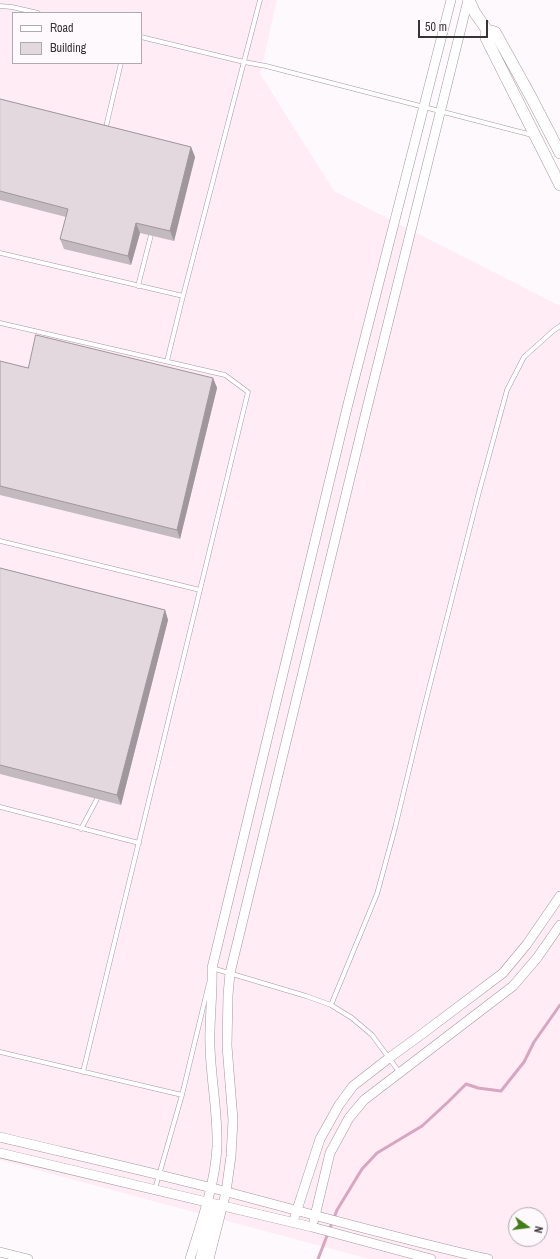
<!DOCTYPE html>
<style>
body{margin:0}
#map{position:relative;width:560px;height:1259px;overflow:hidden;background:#fef9fc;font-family:"Archivo Narrow",sans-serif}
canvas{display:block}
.legend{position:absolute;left:12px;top:12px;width:130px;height:52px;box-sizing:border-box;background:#fef9fc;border:1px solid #afaaad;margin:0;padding:5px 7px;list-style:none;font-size:12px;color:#383436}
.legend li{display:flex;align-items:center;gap:8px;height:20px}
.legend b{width:20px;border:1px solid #afaaad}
.north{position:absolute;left:508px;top:1207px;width:40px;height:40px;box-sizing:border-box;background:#fef9fc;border:1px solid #afaaad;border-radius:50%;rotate:104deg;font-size:11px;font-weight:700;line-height:16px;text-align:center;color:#383436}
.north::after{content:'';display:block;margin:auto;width:14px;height:18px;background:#417c16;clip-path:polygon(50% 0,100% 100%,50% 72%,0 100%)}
.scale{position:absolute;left:418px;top:20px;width:70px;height:18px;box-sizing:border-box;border:2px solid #383436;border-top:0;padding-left:5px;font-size:12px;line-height:14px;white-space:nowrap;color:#383436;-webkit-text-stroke:3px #fef9fc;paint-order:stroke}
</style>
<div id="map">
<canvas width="560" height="1259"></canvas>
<ul class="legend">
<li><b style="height:5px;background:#fff"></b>Road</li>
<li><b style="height:11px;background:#e3d8de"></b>Building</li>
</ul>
<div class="north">N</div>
<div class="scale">50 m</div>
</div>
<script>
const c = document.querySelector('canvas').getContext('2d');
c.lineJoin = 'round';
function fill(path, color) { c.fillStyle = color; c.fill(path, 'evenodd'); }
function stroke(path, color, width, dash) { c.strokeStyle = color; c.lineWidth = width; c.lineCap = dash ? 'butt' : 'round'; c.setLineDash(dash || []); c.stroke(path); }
fill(new Path2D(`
 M 0,0 L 277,0 L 260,74 L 334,191 L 560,306 L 560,1259 L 369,1259 L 0,1160 ZM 13,13 L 141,13 L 141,63 L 13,63 ZM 516,1215 L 540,1215 L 540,1239 L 516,1239 Z`), '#ffecf5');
stroke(new Path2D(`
 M 318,1259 L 337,1210 L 362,1169 L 377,1153 L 422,1126 L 448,1102 L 466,1084 L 478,1088 L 501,1091 L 524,1062 L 534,1042 L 560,1005`), '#d7a6c0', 3);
const service = new Path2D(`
 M 0,6 L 12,7 L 38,13
 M 141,37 L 244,62 L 266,66 L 532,135
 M 105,131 L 121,63
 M 0,253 L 183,296
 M 138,286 L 151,235
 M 0,323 L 225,375 L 248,392 L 83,1072
 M 167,361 L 183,296 L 260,0
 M 0,541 L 200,590
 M 0,807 L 139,843
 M 81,829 L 97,799
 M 212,969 L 212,968 L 306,996 L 331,1005 L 352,1018 L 372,1035 L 400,1073
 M 331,1005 L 377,894 L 395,828 L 424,708 L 479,492 L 507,390 L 524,357 L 553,331 L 560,326
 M 0,1052 L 182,1095
 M 155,1189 L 182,1095 L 209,983`);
const tertiary = new Path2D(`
 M 0,1137 C 71,1154 142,1170 212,1188 C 304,1212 395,1238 488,1259
 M 0,1153 L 312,1227 L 431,1259
 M 295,1216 L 320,1139 L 339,1105 L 353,1086 L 389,1058 L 422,1034 L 503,973 L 527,944 L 560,896
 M 314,1220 L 330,1153 L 349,1118 L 364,1100 L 513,986 L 537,958 L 560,925
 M 0,1252 L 28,1259
 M 190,1259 C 201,1223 215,1185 217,1147 C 218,1113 211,1080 210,1047 C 209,1020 213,994 212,968 L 348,404 L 451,0
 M 200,1259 L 214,1204
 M 209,1259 L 226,1192 L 231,1156 L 233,1120 L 227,1046 L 228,995 L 230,973 L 366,412 L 468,0`);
const secondary = new Path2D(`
 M 469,0 L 475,13 L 487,30 L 495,32 L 531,97 L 560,153
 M 487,30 L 486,38 L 560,185`);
stroke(service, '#a4999f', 5);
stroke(tertiary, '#a4999f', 10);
stroke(secondary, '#a4999f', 12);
stroke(service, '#fff', 4);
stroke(tertiary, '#fff', 9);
stroke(secondary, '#fff', 11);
fill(new Path2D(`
 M 0,99 L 191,147 L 195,157 L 174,241 L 140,233 L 131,265 L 64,249 L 60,239 L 66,217 L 0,200 Z
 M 0,361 L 28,368 L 213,378 L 217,388 L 180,539 L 0,495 Z
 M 0,568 L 165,610 L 168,620 L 121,805 L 0,774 Z`), '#c3babf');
fill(new Path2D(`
 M 191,147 L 195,157 L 174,241 L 170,231 Z
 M 136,223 L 140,233 L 131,265 L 128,256 Z
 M 213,378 L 217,388 L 180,539 L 177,530 Z
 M 165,610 L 168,620 L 121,805 L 117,795 Z`), '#9f979b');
const building = new Path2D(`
 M 0,99 L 191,147 L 170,231 L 136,223 L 128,256 L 60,239 L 68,209 L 0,191 Z
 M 36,335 L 213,378 L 177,530 L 0,486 L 0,361 L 28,368 Z
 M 0,568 L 165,610 L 117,795 L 0,765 Z`);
fill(building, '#e3d8de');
stroke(building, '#9f979b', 1);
</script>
